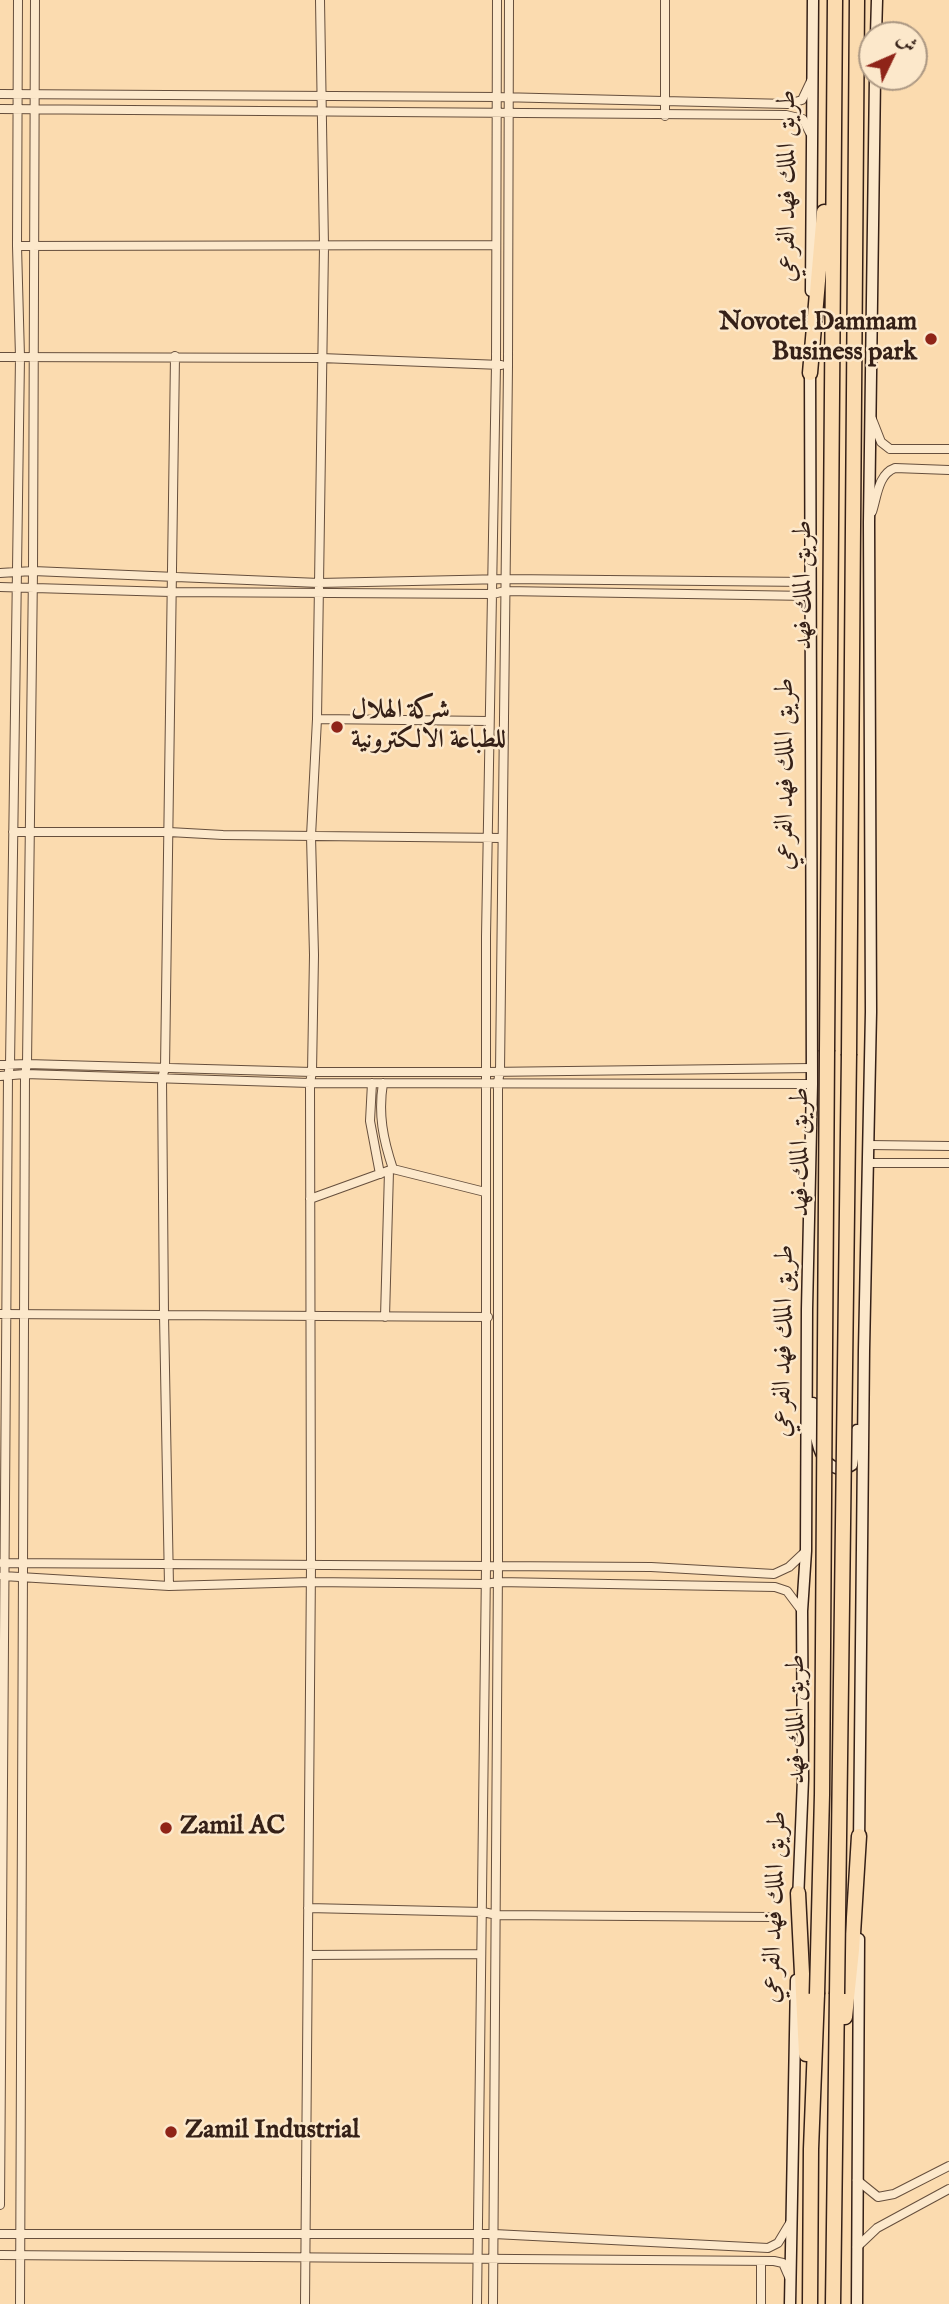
<!DOCTYPE html>
<meta charset="utf-8">
<style>
body{margin:0}
#map{position:relative;width:949px;height:2304px;overflow:hidden;background:#fbdbaf;font-family:"IM FELL English",Amiri,serif}
canvas{display:block}
.north{position:absolute;left:858px;top:21px;width:70px;height:70px;box-sizing:border-box;background:#fce8cb;border:2px solid #ac9883;border-radius:50%;rotate:46deg;font-size:19px;font-weight:700;line-height:28px;text-align:center;color:#352017}
.north::after{content:'';display:block;margin:auto;width:24px;height:32px;background:#8f2418;clip-path:polygon(50% 0,100% 100%,50% 72%,0 100%)}
</style>
<div id="map">
<canvas width="949" height="2304"></canvas>
<div class="north">ش</div>
</div>
<script>
const c = document.querySelector('canvas').getContext('2d');
c.lineJoin = 'round';
function stroke(path, color, width, dash) { c.strokeStyle = color; c.lineWidth = width; c.lineCap = dash ? 'butt' : 'round'; c.setLineDash(dash || []); c.stroke(path); }
function drawText(font, color, halo, rows, align = 'center') {
  c.font = font + ' "IM FELL English",Amiri,serif'; c.lineWidth = 5; c.setLineDash([]); c.textBaseline = 'middle'; c.strokeStyle = halo; c.fillStyle = color; for (const [text, x, y, turn = 0] of rows) {
    c.save(); c.translate(x, y); c.rotate((+turn || 0) * Math.PI / 180); c.textAlign = isNaN(turn) ? turn : align; if (halo) c.strokeText(text, 0, 0); c.fillText(text, 0, 0); c.restore();
  }
}
const street = new Path2D(`
 M 0,94 L 498,97 L 788,104 L 802,100 L 811,81
 M 0,109 L 786,115 L 803,119 L 810,133
 M 665,116 L 665,0
 M 17,246 L 495,245
 M 0,357 L 321,358 L 501,365
 M 872,419 L 881,442 L 890,449 L 949,449
 M 872,512 C 877,497 878,474 895,468 L 949,470
 M 0,573 L 33,571 L 319,583 L 506,579 L 809,582
 M 0,587 L 171,592 L 493,594 L 505,591 L 809,596
 M 317,719 L 489,721
 M 13,832 L 169,832 L 223,835 L 502,838
 M 0,1065 L 27,1064 L 312,1072 L 487,1072 L 812,1068
 M 0,1076 L 25,1074 L 310,1083 L 812,1084
 M 372,1083 L 370,1121 L 380,1174
 M 383,1083 C 378,1114 383,1139 393,1169
 M 869,1145 L 949,1146
 M 867,1163 L 949,1163
 M 310,1199 L 393,1169 L 485,1192
 M 0,1314 L 488,1317
 M 385,1317 L 389,1171
 M 2,1563 L 651,1567 L 774,1574 L 789,1567 L 806,1551
 M 3,1576 L 169,1586 L 311,1582 L 486,1584 L 498,1582 L 775,1587 L 787,1591 L 802,1611
 M 169,1586 L 164,1315 L 162,1078 L 165,1068 L 175,356
 M 308,1908 L 483,1912 L 497,1915 L 772,1917
 M 308,1955 L 481,1954
 M 857,2180 L 878,2197 L 894,2194 L 949,2166
 M 0,2205 L 8,1076 L 10,1065 L 20,357 L 17,246 L 18,0
 M 0,2234 L 494,2234 L 768,2248 L 778,2243 L 790,2223
 M 857,2247 L 877,2228 L 949,2189
 M 0,2255 L 774,2261 L 783,2263 L 789,2277
 M 761,2262 L 761,2304
 M 20,2304 L 25,1074 L 27,1064 L 33,571 L 35,0
 M 305,2304 L 311,1565 L 310,1083 L 312,1072 L 314,955 L 311,836 L 317,719 L 324,246 L 320,0
 M 477,2304 L 486,1567 L 486,936 L 496,365 L 497,0
 M 493,2304 L 498,1566 L 498,1082 L 500,1071 L 508,366 L 509,0`);
const secondary = new Path2D(`
 M 876,35 L 877,0
 M 811,291 L 813,0
 M 813,1403 C 815,1427 813,1465 843,1470 L 852,1465 L 857,1430
 M 859,1843 L 864,1350 L 871,1012 L 869,522 L 875,77
 M 798,1901 L 803,1779 L 802,1611 L 806,1551 L 807,1309 L 812,1084 L 810,367
 M 790,2304 L 796,1980
 M 857,2304 L 859,1939`);
const highway = new Path2D(`
 M 810,373 L 824,212
 M 827,1050 L 835,0
 M 849,1054 L 857,0
 M 798,1893 L 806,2054
 M 845,2017 L 852,1950 L 859,1836
 M 810,2304 L 811,2149 L 817,1994
 M 833,2304 L 837,1994`);
stroke(street, '#664f3d', 10);
stroke(secondary, '#352017', 13);
stroke(highway, '#352017', 17);
stroke(street, '#fce8cb', 8);
stroke(secondary, '#fce8cb', 10);
stroke(highway, '#fbdbaf', 14);
const highwayBridge = new Path2D(`
 M 817,1994 L 822,1795 L 827,1050
 M 837,1994 L 849,1054`);
stroke(highwayBridge, '#352017', 17, []);
stroke(highwayBridge, '#fbdbaf', 14);
for (const [x, y, r, color] of [
 [931,339,7,"#8f2418"],
 [337,727,7,"#8f2418"],
 [166,1828,7,"#8f2418"],
 [171,2132,7,"#8f2418"]
]) { const dot = new Path2D(); dot.arc(x, y, r, 0, 2 * Math.PI); c.fillStyle = color; c.fill(dot); stroke(dot, '#fce8cb', 2.5); }
drawText('26px', '#352017', '#fce8cb', [
 ["طريق الملك فهد الفرعي",789,186,-90],
 ["طريق الملك فهد",805,585,-90],
 ["طريق الملك فهد الفرعي",787,774,-90],
 ["طريق الملك فهد",802,1152,-90],
 ["طريق الملك فهد الفرعي",785,1341,-89],
 ["طريق الملك فهد",798,1719,-90],
 ["طريق الملك فهد الفرعي",776,1907,-88]
]);
drawText('bold 26px', '#352017', '#fce8cb', [
 ["Novotel Dammam",917,324,"right"],
 ["Business park",917,354,"right"],
 ["شركة الهلال",351,712],
 ["للطباعة الالكترونية",351,742],
 ["Zamil AC",180,1828],
 ["Zamil Industrial",185,2132]
], 'left');
</script>
